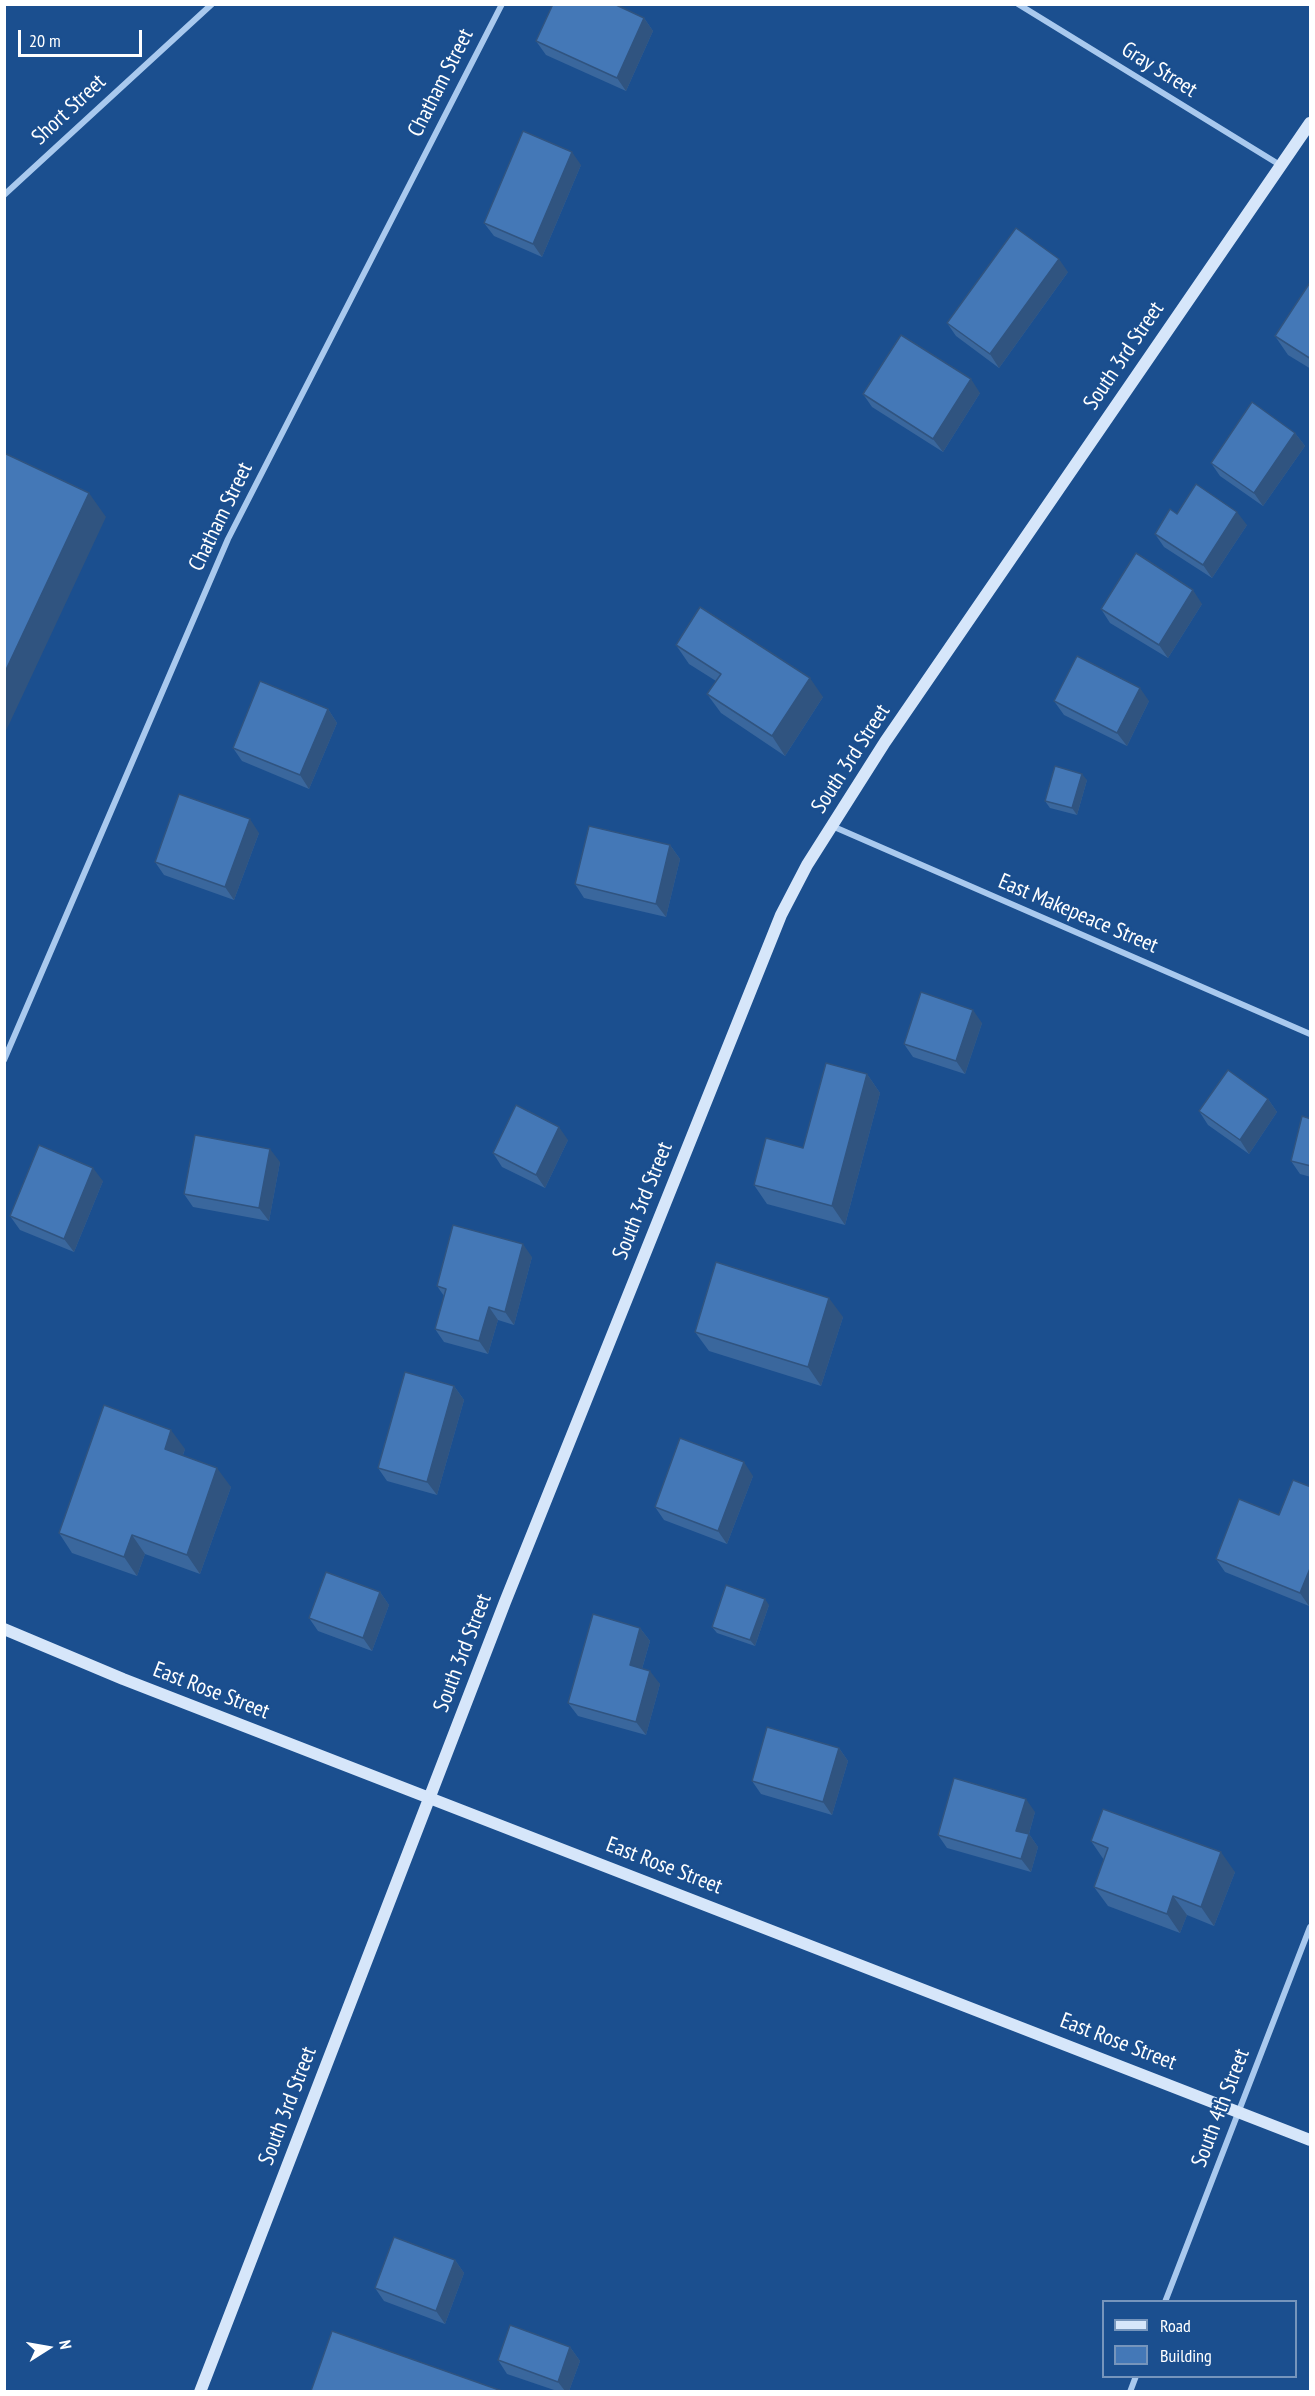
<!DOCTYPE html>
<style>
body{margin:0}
#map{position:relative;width:1315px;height:2396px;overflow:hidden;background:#1b4f8f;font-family:"PT Sans Narrow",sans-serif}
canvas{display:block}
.frame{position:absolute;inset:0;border:6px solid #fff;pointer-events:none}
.legend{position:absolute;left:1102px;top:2300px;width:195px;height:78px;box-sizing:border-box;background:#1b4f8f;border:2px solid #7695bc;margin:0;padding:8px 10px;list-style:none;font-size:18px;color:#fff}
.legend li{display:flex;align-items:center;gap:12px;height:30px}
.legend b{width:30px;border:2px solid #7695bc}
.north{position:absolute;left:18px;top:2318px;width:60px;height:60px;-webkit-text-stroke:4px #1b4f8f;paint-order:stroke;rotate:79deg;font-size:16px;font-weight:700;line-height:24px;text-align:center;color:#fff}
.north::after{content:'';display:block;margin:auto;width:21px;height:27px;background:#fff;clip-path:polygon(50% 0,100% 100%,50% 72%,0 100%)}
.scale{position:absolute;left:18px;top:30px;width:124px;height:27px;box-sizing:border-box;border:3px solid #fff;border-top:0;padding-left:8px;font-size:18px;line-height:21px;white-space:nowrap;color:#fff;-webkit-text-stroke:4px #1b4f8f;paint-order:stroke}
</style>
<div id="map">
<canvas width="1315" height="2396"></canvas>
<div class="frame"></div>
<ul class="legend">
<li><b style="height:8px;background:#d6e6fa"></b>Road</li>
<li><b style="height:16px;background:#4478b7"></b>Building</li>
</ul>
<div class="north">N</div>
<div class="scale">20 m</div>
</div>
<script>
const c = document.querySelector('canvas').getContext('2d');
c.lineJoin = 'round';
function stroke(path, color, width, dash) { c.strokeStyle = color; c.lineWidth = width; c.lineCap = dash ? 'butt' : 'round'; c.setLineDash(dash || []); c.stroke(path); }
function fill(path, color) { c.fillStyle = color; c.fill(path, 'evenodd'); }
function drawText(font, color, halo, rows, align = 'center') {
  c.font = font + ' "PT Sans Narrow",sans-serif'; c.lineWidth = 4.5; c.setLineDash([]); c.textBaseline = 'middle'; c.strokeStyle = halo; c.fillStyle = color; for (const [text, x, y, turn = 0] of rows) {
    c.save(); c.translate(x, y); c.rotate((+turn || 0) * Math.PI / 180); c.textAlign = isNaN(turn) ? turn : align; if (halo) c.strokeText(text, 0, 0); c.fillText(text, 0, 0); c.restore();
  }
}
stroke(new Path2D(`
 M 1018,4 L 1280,165
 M 4,195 L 212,4
 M 832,826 L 1310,1034
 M 4,1060 L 228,539 L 502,4
 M 1165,2302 L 1310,1927
 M 1130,2392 L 1136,2376`), '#a9c9ee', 6);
stroke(new Path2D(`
 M 4,1629 L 123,1679 L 1310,2140
 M 200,2392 L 505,1602 L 781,915 L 807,865 L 885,742 L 1310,123`), '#d6e6fa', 12);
fill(new Path2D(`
 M 644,18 L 653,31 L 626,91 L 546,55 L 536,41 Z
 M 581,165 L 542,257 L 494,236 L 484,223 Z
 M 1068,272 L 999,368 L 956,336 L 947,323 Z
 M 1311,281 L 1311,369 L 1288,355 L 1275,336 Z
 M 980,393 L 943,452 L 872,407 L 863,394 Z
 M 1295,433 L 1305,446 L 1263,506 L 1220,476 L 1211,463 Z
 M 1247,525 L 1212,578 L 1164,547 L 1155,534 Z
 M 1202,604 L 1168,658 L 1110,623 L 1101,609 Z
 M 676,645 L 823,697 L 785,756 L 721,713 L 707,694 L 716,681 L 689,664 Z
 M 1054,701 L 1149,701 L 1127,746 L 1064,715 Z
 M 328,709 L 337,723 L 309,789 L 242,761 L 233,748 Z
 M 1087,780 L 1077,815 L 1050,808 L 1045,801 Z
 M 259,833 L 234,900 L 164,875 L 155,862 Z
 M 670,845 L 680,859 L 666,917 L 584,898 L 575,884 Z
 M 982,1023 L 965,1074 L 913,1057 L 904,1044 Z
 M 867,1074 L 880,1093 L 845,1225 L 767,1204 L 754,1185 L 803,1148 Z
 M 1268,1099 L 1277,1112 L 1249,1154 L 1208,1125 L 1199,1111 Z
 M 1311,1119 L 1311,1177 L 1300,1174 L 1291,1161 Z
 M 568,1140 L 545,1188 L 502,1167 L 493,1153 Z
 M 280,1162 L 269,1221 L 193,1207 L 184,1194 Z
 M 103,1181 L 74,1252 L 20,1230 L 10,1216 Z
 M 532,1257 L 514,1325 L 498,1320 L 488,1354 L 444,1342 L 435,1329 L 444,1296 L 437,1286 Z
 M 843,1317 L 821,1386 L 709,1351 L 695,1332 Z
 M 454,1386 L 464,1400 L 437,1495 L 387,1481 L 378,1468 Z
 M 185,1449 L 183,1455 L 231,1487 L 200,1574 L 145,1554 L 137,1576 L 72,1553 L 59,1533 Z
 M 753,1476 L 727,1544 L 664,1520 L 655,1507 Z
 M 1311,1487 L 1311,1602 L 1309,1606 L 1225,1572 L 1216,1559 L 1279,1515 Z
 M 380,1592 L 389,1605 L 372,1651 L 318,1631 L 309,1618 Z
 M 769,1605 L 755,1646 L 717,1633 L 712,1627 Z
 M 640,1628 L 650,1641 L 642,1669 L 660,1684 L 646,1735 L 578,1716 L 568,1703 Z
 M 839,1748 L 848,1761 L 832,1815 L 761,1794 L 752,1781 Z
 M 1035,1812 L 1029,1834 L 1038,1847 L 1031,1872 L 947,1848 L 938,1835 Z
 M 1091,1841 L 1235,1872 L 1214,1926 L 1187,1915 L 1180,1933 L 1108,1906 L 1094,1887 L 1104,1860 Z
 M 455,2260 L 464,2273 L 445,2324 L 384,2301 L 375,2288 Z
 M 570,2347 L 580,2361 L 569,2391 L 557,2391 L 507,2374 L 498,2360 Z`), '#3a679d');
fill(new Path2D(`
 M 644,18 L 653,31 L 626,91 L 617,78 Z
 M 572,152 L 581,165 L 542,257 L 533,244 Z
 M 1059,259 L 1068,272 L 999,368 L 990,354 Z
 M 971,379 L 980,393 L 943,452 L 933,439 Z
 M 1295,433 L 1305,446 L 1263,506 L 1254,493 Z
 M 89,493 L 106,517 L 4,735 L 4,674 Z
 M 1237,512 L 1247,525 L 1212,578 L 1203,565 Z
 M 1193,590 L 1202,604 L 1168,658 L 1159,645 Z
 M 810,678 L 823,697 L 785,756 L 772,736 Z
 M 1140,688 L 1149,701 L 1127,746 L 1117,733 Z
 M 328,709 L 337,723 L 309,789 L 300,775 Z
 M 1082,774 L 1087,780 L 1077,815 L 1072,808 Z
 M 250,819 L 259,833 L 234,900 L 225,887 Z
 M 670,845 L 680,859 L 666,917 L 656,904 Z
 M 973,1010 L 982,1023 L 965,1074 L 956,1061 Z
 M 867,1074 L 880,1093 L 845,1225 L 832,1206 Z
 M 1268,1099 L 1277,1112 L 1249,1154 L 1240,1140 Z
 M 559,1127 L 568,1140 L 545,1188 L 536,1175 Z
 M 270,1149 L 280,1162 L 269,1221 L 259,1208 Z
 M 93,1168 L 103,1181 L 74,1252 L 64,1239 Z
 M 523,1244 L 532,1257 L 514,1325 L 505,1312 Z
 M 829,1298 L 843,1317 L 821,1386 L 808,1367 Z
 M 489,1307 L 498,1320 L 488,1354 L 479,1341 Z
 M 454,1386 L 464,1400 L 437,1495 L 427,1482 Z
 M 171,1430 L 185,1449 L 178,1468 L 165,1449 Z
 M 744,1462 L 753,1476 L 727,1544 L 718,1531 Z
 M 217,1468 L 231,1487 L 200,1574 L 187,1555 Z
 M 132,1535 L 145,1554 L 137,1576 L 124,1557 Z
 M 1311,1566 L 1311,1602 L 1309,1606 L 1300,1593 Z
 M 380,1592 L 389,1605 L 372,1651 L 363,1638 Z
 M 765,1599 L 769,1605 L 755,1646 L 750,1640 Z
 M 640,1628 L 650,1641 L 639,1679 L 630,1665 Z
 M 650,1671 L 660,1684 L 646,1735 L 636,1722 Z
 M 839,1748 L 848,1761 L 832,1815 L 823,1802 Z
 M 1026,1799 L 1035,1812 L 1026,1844 L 1016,1831 Z
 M 1029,1834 L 1038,1847 L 1031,1872 L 1021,1859 Z
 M 1221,1852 L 1235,1872 L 1214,1926 L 1201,1907 Z
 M 1173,1896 L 1187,1915 L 1180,1933 L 1167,1914 Z
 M 455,2260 L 464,2273 L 445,2324 L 436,2311 Z
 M 570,2347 L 580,2361 L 569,2391 L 565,2391 L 558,2382 Z`), '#305480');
const building = new Path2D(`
 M 553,4 L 614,4 L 644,18 L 617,78 L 536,41 Z
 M 523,131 L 572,152 L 533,244 L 484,223 Z
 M 1016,228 L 1059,259 L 990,354 L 947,323 Z
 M 1311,281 L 1311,359 L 1275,336 Z
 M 901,335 L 971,379 L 933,439 L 863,394 Z
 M 1252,402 L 1295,433 L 1254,493 L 1211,463 Z
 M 4,453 L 89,493 L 4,674 Z
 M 1196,484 L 1237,512 L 1203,565 L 1155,534 L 1170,509 L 1177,514 Z
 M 1136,553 L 1193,590 L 1159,645 L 1101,609 Z
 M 700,607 L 810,678 L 772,736 L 707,694 L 721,674 L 676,645 Z
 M 1077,656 L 1140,688 L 1117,733 L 1054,701 Z
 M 260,681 L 328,709 L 300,775 L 233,748 Z
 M 1055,766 L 1082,774 L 1072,808 L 1045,801 Z
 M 179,794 L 250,819 L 225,887 L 155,862 Z
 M 589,826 L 670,845 L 656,904 L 575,884 Z
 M 921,992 L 973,1010 L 956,1061 L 904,1044 Z
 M 826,1063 L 867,1074 L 832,1206 L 754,1185 L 766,1138 L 803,1148 Z
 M 1228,1070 L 1268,1099 L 1240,1140 L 1199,1111 Z
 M 516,1105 L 559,1127 L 536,1175 L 493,1153 Z
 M 1302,1116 L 1311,1119 L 1311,1166 L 1291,1161 Z
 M 195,1135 L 270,1149 L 259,1208 L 184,1194 Z
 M 39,1145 L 93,1168 L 64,1239 L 10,1216 Z
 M 453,1225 L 523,1244 L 505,1312 L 489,1307 L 479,1341 L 435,1329 L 446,1289 L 437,1286 Z
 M 716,1262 L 829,1298 L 808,1367 L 695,1332 Z
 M 405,1372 L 454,1386 L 427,1482 L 378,1468 Z
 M 104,1405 L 171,1430 L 165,1449 L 217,1468 L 187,1555 L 132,1535 L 124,1557 L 59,1533 Z
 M 680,1438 L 744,1462 L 718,1531 L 655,1507 Z
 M 1293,1480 L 1311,1487 L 1311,1566 L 1300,1593 L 1216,1559 L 1239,1499 L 1279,1515 Z
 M 326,1572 L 380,1592 L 363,1638 L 309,1618 Z
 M 726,1585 L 765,1599 L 750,1640 L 712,1627 Z
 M 593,1614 L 640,1628 L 630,1665 L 650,1671 L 636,1722 L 568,1703 Z
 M 767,1727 L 839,1748 L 823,1802 L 752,1781 Z
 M 954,1778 L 1026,1799 L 1016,1831 L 1029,1834 L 1021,1859 L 938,1835 Z
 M 1103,1809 L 1221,1852 L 1201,1907 L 1173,1896 L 1167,1914 L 1094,1887 L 1108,1848 L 1091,1841 Z
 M 394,2237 L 455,2260 L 436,2311 L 375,2288 Z
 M 510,2325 L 570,2347 L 558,2382 L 498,2360 Z
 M 332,2331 L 502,2391 L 311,2391 Z`);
fill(building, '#4478b7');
stroke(building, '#305480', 1.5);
drawText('22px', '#fff', '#1b4f8f', [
 ["Gray Street",1159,70,32],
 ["Chatham Street",441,83,-63],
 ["Short Street",69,110,-43],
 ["South 3rd Street",1124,356,-56],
 ["Chatham Street",221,517,-64],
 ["South 3rd Street",851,759,-57],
 ["East Makepeace Street",1078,914,23],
 ["South 3rd Street",643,1201,-68],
 ["South 3rd Street",463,1653,-69],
 ["East Rose Street",211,1691,21],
 ["East Rose Street",664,1866,21],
 ["East Rose Street",1118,2042,21],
 ["South 3rd Street",288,2106,-69],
 ["South 4th Street",1221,2108,-69]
]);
</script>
